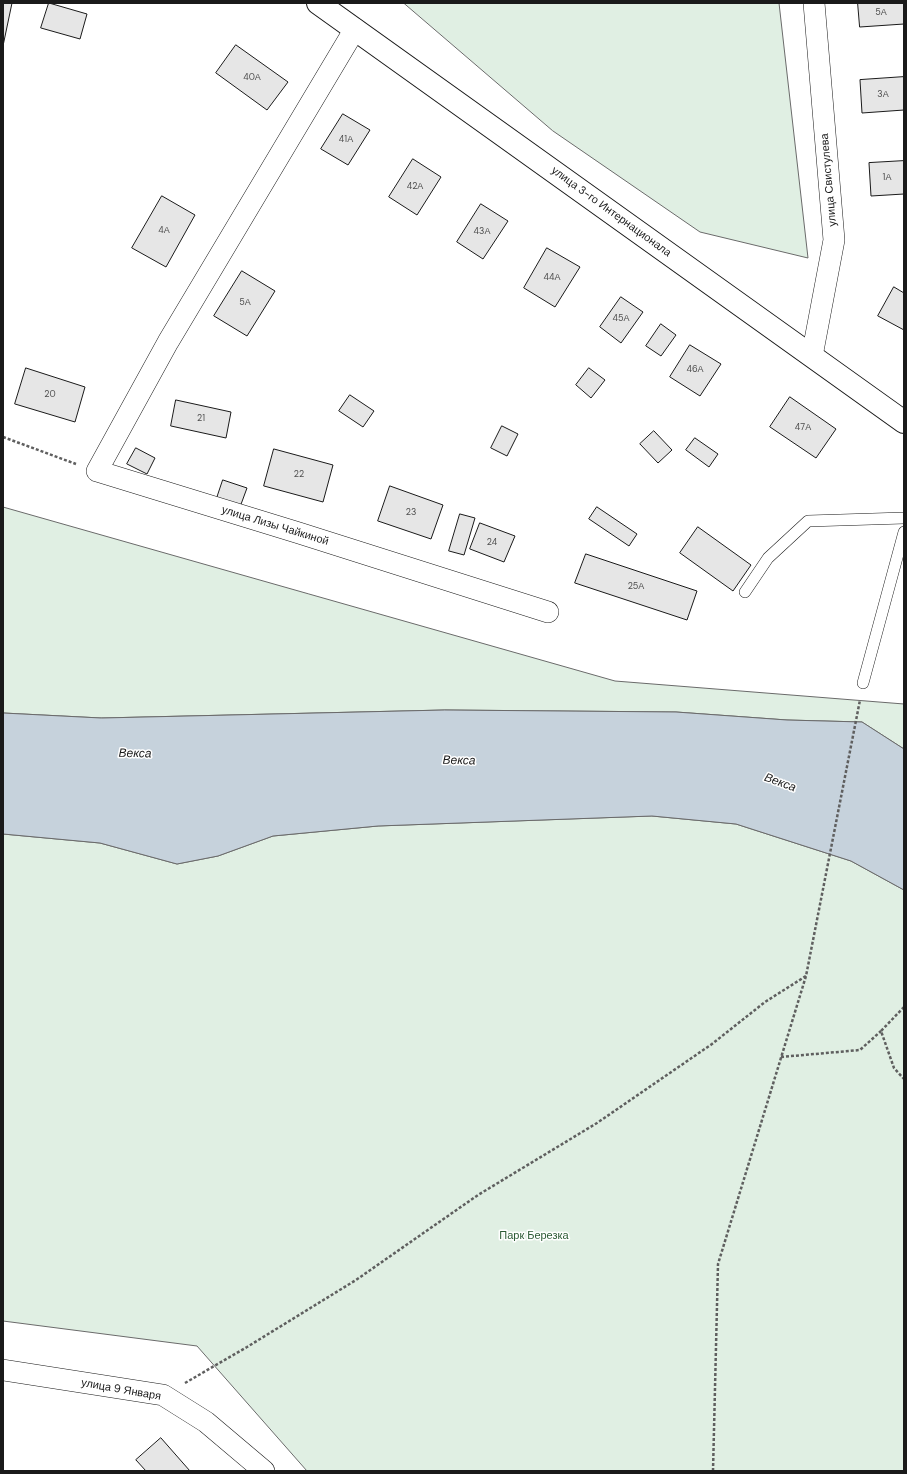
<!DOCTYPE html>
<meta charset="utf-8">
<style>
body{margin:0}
#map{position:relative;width:907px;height:1474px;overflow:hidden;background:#fff;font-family:"DM Sans",sans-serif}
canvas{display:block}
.frame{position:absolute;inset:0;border:4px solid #1a1a1a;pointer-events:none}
</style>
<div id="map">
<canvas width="907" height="1474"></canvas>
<div class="frame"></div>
</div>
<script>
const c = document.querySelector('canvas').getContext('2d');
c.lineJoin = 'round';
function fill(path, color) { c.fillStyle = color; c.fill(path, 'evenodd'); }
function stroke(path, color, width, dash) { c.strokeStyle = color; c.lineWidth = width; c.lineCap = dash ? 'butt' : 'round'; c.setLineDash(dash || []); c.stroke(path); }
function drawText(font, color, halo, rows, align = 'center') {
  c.font = font + ' "DM Sans",sans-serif'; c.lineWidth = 3; c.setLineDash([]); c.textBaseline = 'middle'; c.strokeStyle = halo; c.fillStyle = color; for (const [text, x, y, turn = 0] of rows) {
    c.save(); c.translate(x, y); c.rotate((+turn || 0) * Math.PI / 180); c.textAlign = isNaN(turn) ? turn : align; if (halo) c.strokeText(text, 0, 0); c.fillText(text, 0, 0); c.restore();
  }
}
const green = new Path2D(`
 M 404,3 L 779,3 L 808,258 L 700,232 L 553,131 Z
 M 3,507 L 615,681 L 904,704 L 904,749 L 862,722 L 787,720 L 676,712 L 445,710 L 101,718 L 3,713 Z
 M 652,816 L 736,824 L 851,861 L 904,890 L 904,1471 L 307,1471 L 197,1346 L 3,1321 L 3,834 L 100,843 L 177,864 L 218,856 L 273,836 L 378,826 Z`);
fill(green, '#e0efe3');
stroke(green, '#6a6a6a', 1);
const water = new Path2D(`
 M 445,710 L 676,712 L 787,720 L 862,722 L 904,749 L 904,890 L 851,861 L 736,824 L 652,816 L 378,826 L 273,836 L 218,856 L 177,864 L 100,843 L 3,834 L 3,713 L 101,718 Z`);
fill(water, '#c6d2dc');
stroke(water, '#6a6a6a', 1);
const building = new Path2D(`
 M 3,3 L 12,3 L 3,46 Z
 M 49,3 L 87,14 L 80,39 L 41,28 Z
 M 858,3 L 904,3 L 904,24 L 860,27 Z
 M 236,45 L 288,82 L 267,110 L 216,73 Z
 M 904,77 L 904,110 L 862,113 L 860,80 Z
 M 343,114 L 370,130 L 348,165 L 321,149 Z
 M 413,159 L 441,177 L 417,215 L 389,197 Z
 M 904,161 L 904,194 L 871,196 L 869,163 Z
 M 162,196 L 195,215 L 166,267 L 132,248 Z
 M 481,204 L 508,221 L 483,259 L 457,242 Z
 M 547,248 L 580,267 L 555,307 L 524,288 Z
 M 242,271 L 275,291 L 247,336 L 214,316 Z
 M 894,287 L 904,293 L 904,330 L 878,316 Z
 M 621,297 L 643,312 L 621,343 L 600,327 Z
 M 661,324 L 676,335 L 661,356 L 646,346 Z
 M 690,345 L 721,364 L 700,396 L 670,377 Z
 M 26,368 L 85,387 L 75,422 L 15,404 Z
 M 589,368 L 605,380 L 591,398 L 576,385 Z
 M 350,395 L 374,411 L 363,427 L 339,411 Z
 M 790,397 L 836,429 L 816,458 L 770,427 Z
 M 176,400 L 231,412 L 226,438 L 171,426 Z
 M 502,426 L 518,434 L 507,456 L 491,448 Z
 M 654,431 L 672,450 L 658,463 L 640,444 Z
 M 695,438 L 718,454 L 709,467 L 686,450 Z
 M 136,448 L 155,458 L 147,474 L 127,464 Z
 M 274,449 L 333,465 L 323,502 L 264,486 Z
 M 223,480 L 247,488 L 240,507 L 217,498 Z
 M 390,486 L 443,505 L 431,539 L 378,521 Z
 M 597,507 L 637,534 L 629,546 L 589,519 Z
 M 460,514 L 475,518 L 464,555 L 449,551 Z
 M 480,523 L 515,536 L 504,562 L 470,549 Z
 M 698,527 L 751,565 L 733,591 L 680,553 Z
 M 586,554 L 697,591 L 687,620 L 575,583 Z
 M 161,1438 L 190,1471 L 146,1471 L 136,1460 Z`);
fill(building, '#e6e6e6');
stroke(building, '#1a1a1a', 1);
const service = new Path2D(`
 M 745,592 L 768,558 L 808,521 L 904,518
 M 863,683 L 904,532`);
const minor = new Path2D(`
 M 355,29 L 168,342 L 97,471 L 299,533 L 548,612
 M 812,356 L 834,240 L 814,3
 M 3,1370 L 163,1395 L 206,1422 L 264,1471`);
const secondary = new Path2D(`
 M 318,3 L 904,422`);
stroke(service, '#1a1a1a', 12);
stroke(minor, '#1a1a1a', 22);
stroke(secondary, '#1a1a1a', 24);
stroke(new Path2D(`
 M 3,437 L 76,464
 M 904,1007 L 881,1031 L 894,1068 L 904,1079
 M 781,1057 L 860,1050 L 881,1031
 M 185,1383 L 247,1347 L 356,1280 L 478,1195 L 597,1123 L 712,1044 L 765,1002 L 806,976
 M 713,1471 L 718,1264 L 806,976 L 860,700`), '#5f5f5f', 2.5, [3, 2]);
stroke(service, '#fff', 11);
stroke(minor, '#fff', 21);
stroke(secondary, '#fff', 22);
drawText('9px', '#4d4d4d', null, [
 ["5А",881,13],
 ["40А",252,78],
 ["3А",883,95],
 ["41А",346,140],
 ["1А",887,178],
 ["42А",415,187],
 ["4А",164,231],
 ["43А",482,232],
 ["44А",552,278],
 ["5А",245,303],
 ["45А",621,319],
 ["46А",695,370],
 ["20",50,395],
 ["21",201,419],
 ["47А",803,428],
 ["22",299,475],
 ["23",411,513],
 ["24",492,543],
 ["25А",636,587]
]);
drawText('11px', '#1a1a1a', '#fff', [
 ["улица Свистулева",829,180,-95],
 ["улица 3-го Интернационала",611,212,36],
 ["улица Лизы Чайкиной",275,526,17],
 ["улица 9 Января",121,1390,10]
]);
drawText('11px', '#2b5a34', '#fff', [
 ["Парк Березка",534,1236]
]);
drawText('italic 12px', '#1a1a1a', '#fff', [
 ["Векса",135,754,1],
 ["Векса",459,761,1],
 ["Векса",780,783,20]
]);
</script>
